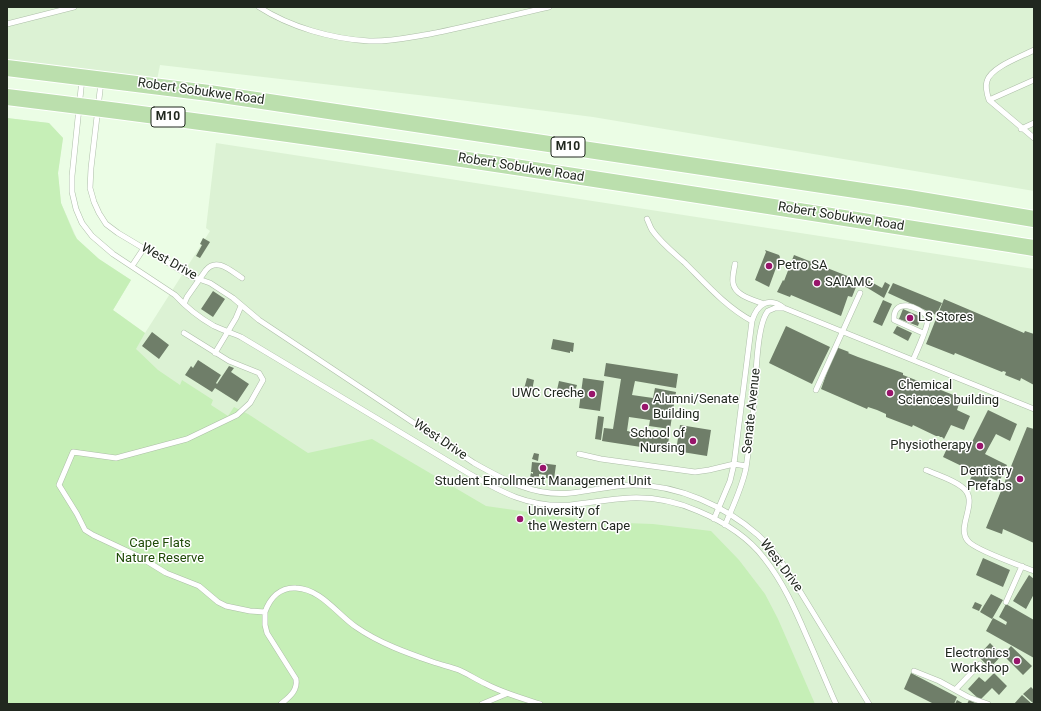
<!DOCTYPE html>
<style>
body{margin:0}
#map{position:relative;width:1041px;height:711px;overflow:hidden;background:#ebfde5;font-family:Roboto,sans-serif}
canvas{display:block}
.frame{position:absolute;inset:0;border:8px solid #21281f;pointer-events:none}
</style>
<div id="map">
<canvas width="1041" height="711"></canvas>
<div class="frame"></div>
</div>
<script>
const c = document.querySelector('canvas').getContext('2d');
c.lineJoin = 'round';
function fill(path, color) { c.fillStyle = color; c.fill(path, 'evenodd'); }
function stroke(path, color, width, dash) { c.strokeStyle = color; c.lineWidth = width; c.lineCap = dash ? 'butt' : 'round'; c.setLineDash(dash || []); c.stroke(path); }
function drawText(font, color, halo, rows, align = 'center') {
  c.font = font + ' Roboto,sans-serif'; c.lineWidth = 3; c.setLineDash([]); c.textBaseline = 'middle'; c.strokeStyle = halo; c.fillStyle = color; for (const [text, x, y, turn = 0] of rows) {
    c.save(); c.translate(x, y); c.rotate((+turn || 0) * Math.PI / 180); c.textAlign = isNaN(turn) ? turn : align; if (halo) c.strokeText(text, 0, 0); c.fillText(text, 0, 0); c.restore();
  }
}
fill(new Path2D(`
 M 7,7 L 1034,7 L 1034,191 L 593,117 L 444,98 L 160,65 L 156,85 L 7,68 Z
 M 7,118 L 49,123 L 63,138 L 58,173 L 61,203 L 77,239 L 99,259 L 131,280 L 113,310 L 145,333 L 210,231 L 206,228 L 216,143 L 1034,269 L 1034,704 L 7,704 Z`), '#dcf2d4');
fill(new Path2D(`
 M 7,118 L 49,123 L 63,138 L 58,173 L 61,203 L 74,234 L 77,239 L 99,259 L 131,280 L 113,310 L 145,333 L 136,349 L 158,370 L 180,385 L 182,380 L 213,400 L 211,405 L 228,416 L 234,407 L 248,414 L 308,453 L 372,439 L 486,506 L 598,522 L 653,524 L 711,531 L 739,560 L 765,594 L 778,619 L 815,704 L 7,704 Z`), '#c6efb7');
fill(new Path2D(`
 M 203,238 L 210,242 L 200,258 L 196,256 L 202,245 L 200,244 Z
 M 765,250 L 779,255 L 780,257 L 769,287 L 755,280 L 766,252 Z
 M 794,255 L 850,277 L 850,279 L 854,281 L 852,286 L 856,287 L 852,297 L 848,296 L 841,316 L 791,295 L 790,297 L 777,292 L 783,280 L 784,281 Z
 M 864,278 L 882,288 L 885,282 L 890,285 L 884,298 L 861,284 Z
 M 893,283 L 942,303 L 936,315 L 888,293 Z
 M 213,291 L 225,299 L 213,317 L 201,309 Z
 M 944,299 L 1024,333 L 1025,331 L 1034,334 L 1034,385 L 1021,378 L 1020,381 L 1005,375 L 1006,372 L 1003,371 L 1002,372 L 955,353 L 954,355 L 926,344 Z
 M 883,300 L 892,304 L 882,326 L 873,322 Z
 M 903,309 L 921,317 L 918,326 L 899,319 Z
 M 786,326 L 830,347 L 812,384 L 769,363 Z
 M 897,326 L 912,333 L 908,341 L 893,333 Z
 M 152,332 L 169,345 L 159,359 L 142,346 Z
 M 553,339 L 574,343 L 573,352 L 570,351 L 570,353 L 551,349 Z
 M 836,347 L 849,352 L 848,353 L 858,357 L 903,373 L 903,375 L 961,398 L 957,410 L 970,416 L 964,430 L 951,425 L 944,439 L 942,437 L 940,437 L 939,436 L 936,436 L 913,425 L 912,427 L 886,417 L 886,414 L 877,410 L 868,407 L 867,409 L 821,389 Z
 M 198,360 L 221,375 L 216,383 L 217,384 L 229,366 L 234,368 L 231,372 L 249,384 L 237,402 L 215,388 L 212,392 L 185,375 L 191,366 L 193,368 Z
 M 606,363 L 678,374 L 676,388 L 635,381 L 632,395 L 653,398 L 655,388 L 676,392 L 670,429 L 649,426 L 650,420 L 629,417 L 627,431 L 669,438 L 667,451 L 602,441 L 604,428 L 613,429 L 621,379 L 604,376 Z
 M 527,378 L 534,380 L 532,391 L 524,389 Z
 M 583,378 L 604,381 L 600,411 L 579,408 Z
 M 559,381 L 577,385 L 574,395 L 557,390 Z
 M 988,410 L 1017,424 L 1010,441 L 996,434 L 985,454 L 1007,465 L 999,482 L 989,477 L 983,490 L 968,483 L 974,472 L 943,457 L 950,442 L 968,450 Z
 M 598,416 L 604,417 L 601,440 L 595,439 Z
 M 680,425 L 711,430 L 707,456 L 676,451 Z
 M 1027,427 L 1034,429 L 1034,543 L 1003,529 L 1002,534 L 986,528 Z
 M 534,453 L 539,454 L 538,461 L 532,459 Z
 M 532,462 L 556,465 L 554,479 L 546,478 L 546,475 L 539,474 L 539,478 L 530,477 L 531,473 L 533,474 L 533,472 L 531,472 Z
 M 983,558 L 1010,570 L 1003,587 L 976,575 Z
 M 1029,575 L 1034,579 L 1034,594 L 1026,609 L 1013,601 Z
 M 991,594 L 1003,600 L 992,619 L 980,612 Z
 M 975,602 L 982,605 L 979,611 L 972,608 Z
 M 1006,604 L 1034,620 L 1034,658 L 986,631 L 993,618 L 1006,625 L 1007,622 L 999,617 Z
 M 990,643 L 1002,655 L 990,668 L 978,656 Z
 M 1011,646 L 1032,666 L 1023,675 L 1003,655 Z
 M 911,673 L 957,697 L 954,704 L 934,704 L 904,689 Z
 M 994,673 L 1007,686 L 999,695 L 992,688 L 980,700 L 968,689 L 979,677 L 985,682 Z
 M 1031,687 L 1034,690 L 1034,704 L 1023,694 Z
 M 1022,695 L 1032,704 L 1014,704 Z
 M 957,700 L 964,704 L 955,704 Z
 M 969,700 L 977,704 L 967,704 Z`), '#6f7e69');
const lane = new Path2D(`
 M 259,7 C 290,27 332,39 369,41 C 390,42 410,37 430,34 C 470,26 509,16 549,7
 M 7,24 L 74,7
 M 82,79 L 72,176 L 72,192 L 76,209 L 82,223 L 92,236 L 113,254 L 175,295 C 186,307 200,318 214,326 C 223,330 232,333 241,337 L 468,473 C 501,492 529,508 570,505 C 590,503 609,499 630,498 C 653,497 677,502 698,511 C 722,521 748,537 764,558 C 783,582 795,609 807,637 C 817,659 826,682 836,704
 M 1034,80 L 989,100 L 1034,138
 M 101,82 L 91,168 L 90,188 L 94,202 L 99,213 L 106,224 L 118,233 L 190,276 L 210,283 L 233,298 L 259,320 L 474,463 C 504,480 535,497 571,493 C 592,491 612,485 634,485 C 678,485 725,506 758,535 C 769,545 778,557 787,570 L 869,704
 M 989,100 C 987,94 985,87 987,81 C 991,67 1021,57 1034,50
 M 1021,129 L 1034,123
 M 647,219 C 649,223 650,227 652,230 C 661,243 674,253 685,263 C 706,284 726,307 752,321
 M 735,264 C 734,270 732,277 733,283 C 735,296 754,300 764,304
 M 132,266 L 144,248
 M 184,304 L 187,297 L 206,270 C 217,257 231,271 242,278
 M 184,333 L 229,361 L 259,373 L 263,380 L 250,403 L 237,415 L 187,439 L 116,458 L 73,452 L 59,485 L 77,514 L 85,530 L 93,535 L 140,557 L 166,573 L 199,586 L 218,602 L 226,606 L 250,611 L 265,612 C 270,598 280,587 296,588 C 321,589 337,614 356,627 C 379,643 407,653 433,662 C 442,665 451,667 459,670 C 468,674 477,680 486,684 C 503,693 521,698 540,704
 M 215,353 L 236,318 L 241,306
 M 913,360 C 917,351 929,325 928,317 C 918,306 893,297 894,320 L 923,333
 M 816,390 L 860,293
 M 579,454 L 601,459 L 695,472 L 709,470 L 734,464 L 746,466
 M 926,470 C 937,475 952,479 962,487 C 981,501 955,526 968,541 C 975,550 1021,566 1034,571
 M 714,519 L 730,481 L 734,464 L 752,321 C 757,304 769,296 784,308 L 1034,409
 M 725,525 C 733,506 742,488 746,468 C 749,447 752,425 754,404 C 756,383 756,325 768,311 L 775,308 L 784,308
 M 1006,602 L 1022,566
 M 265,612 L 265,625 L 267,633 L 296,679 C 298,691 289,697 281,704
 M 914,671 L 939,681 L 968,697 L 988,704
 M 956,689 L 980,664
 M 482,704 L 506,694`);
const primary = new Path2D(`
 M 7,68 L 209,93 L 909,198 L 1034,219
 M 7,97 C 351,139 692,194 1034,248`);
stroke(lane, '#adbea8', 6);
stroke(primary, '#fff', 18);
stroke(lane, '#fff', 5);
stroke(primary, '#bbdfad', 16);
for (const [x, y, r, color] of [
 [769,266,4,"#98156b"],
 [817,283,4,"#98156b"],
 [910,318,4,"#98156b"],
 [890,393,4,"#98156b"],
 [592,394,4,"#98156b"],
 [645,407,4,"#98156b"],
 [693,441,4,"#98156b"],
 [980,446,4,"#98156b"],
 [543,468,4,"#98156b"],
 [1020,479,4,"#98156b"],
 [520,519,4,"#98156b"],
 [1017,661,4,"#98156b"]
]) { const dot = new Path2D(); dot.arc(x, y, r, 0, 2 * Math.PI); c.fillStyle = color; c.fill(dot); stroke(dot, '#fff', 1.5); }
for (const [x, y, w] of [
 [168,117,34],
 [568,147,34]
]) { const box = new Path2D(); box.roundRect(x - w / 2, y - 10, w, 20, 3); c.fillStyle = '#fff'; c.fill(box); stroke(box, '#21281f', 1); }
drawText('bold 12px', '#21281f', null, [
 ["M10",168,117],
 ["M10",568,147]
]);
drawText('13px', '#21281f', '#fff', [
 ["Robert Sobukwe Road",201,92,8],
 ["Robert Sobukwe Road",521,168,9],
 ["Robert Sobukwe Road",841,217,9],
 ["West Drive",169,262,29],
 ["Senate Avenue",752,411,-84],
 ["West Drive",440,440,34],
 ["West Drive",781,566,53]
]);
drawText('13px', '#21281f', '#fff', [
 ["Petro SA",777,266],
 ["SAIAMC",825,283],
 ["LS Stores",918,318],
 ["Chemical",898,386],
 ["Sciences building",898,401],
 ["UWC Creche",584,394,"right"],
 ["Alumni/Senate",653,400],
 ["Building",653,415],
 ["School of",685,434,"right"],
 ["Nursing",685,449,"right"],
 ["Physiotherapy",972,446,"right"],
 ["Dentistry",1012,472,"right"],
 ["Prefabs",1012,487,"right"],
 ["Student Enrollment Management Unit",543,482,"center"],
 ["University of",528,512],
 ["the Western Cape",528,527],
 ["Electronics",1009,654,"right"],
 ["Workshop",1009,669,"right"]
], 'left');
drawText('13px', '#1f4a07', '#fff', [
 ["Cape Flats",160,544],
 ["Nature Reserve",160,559]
]);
</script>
